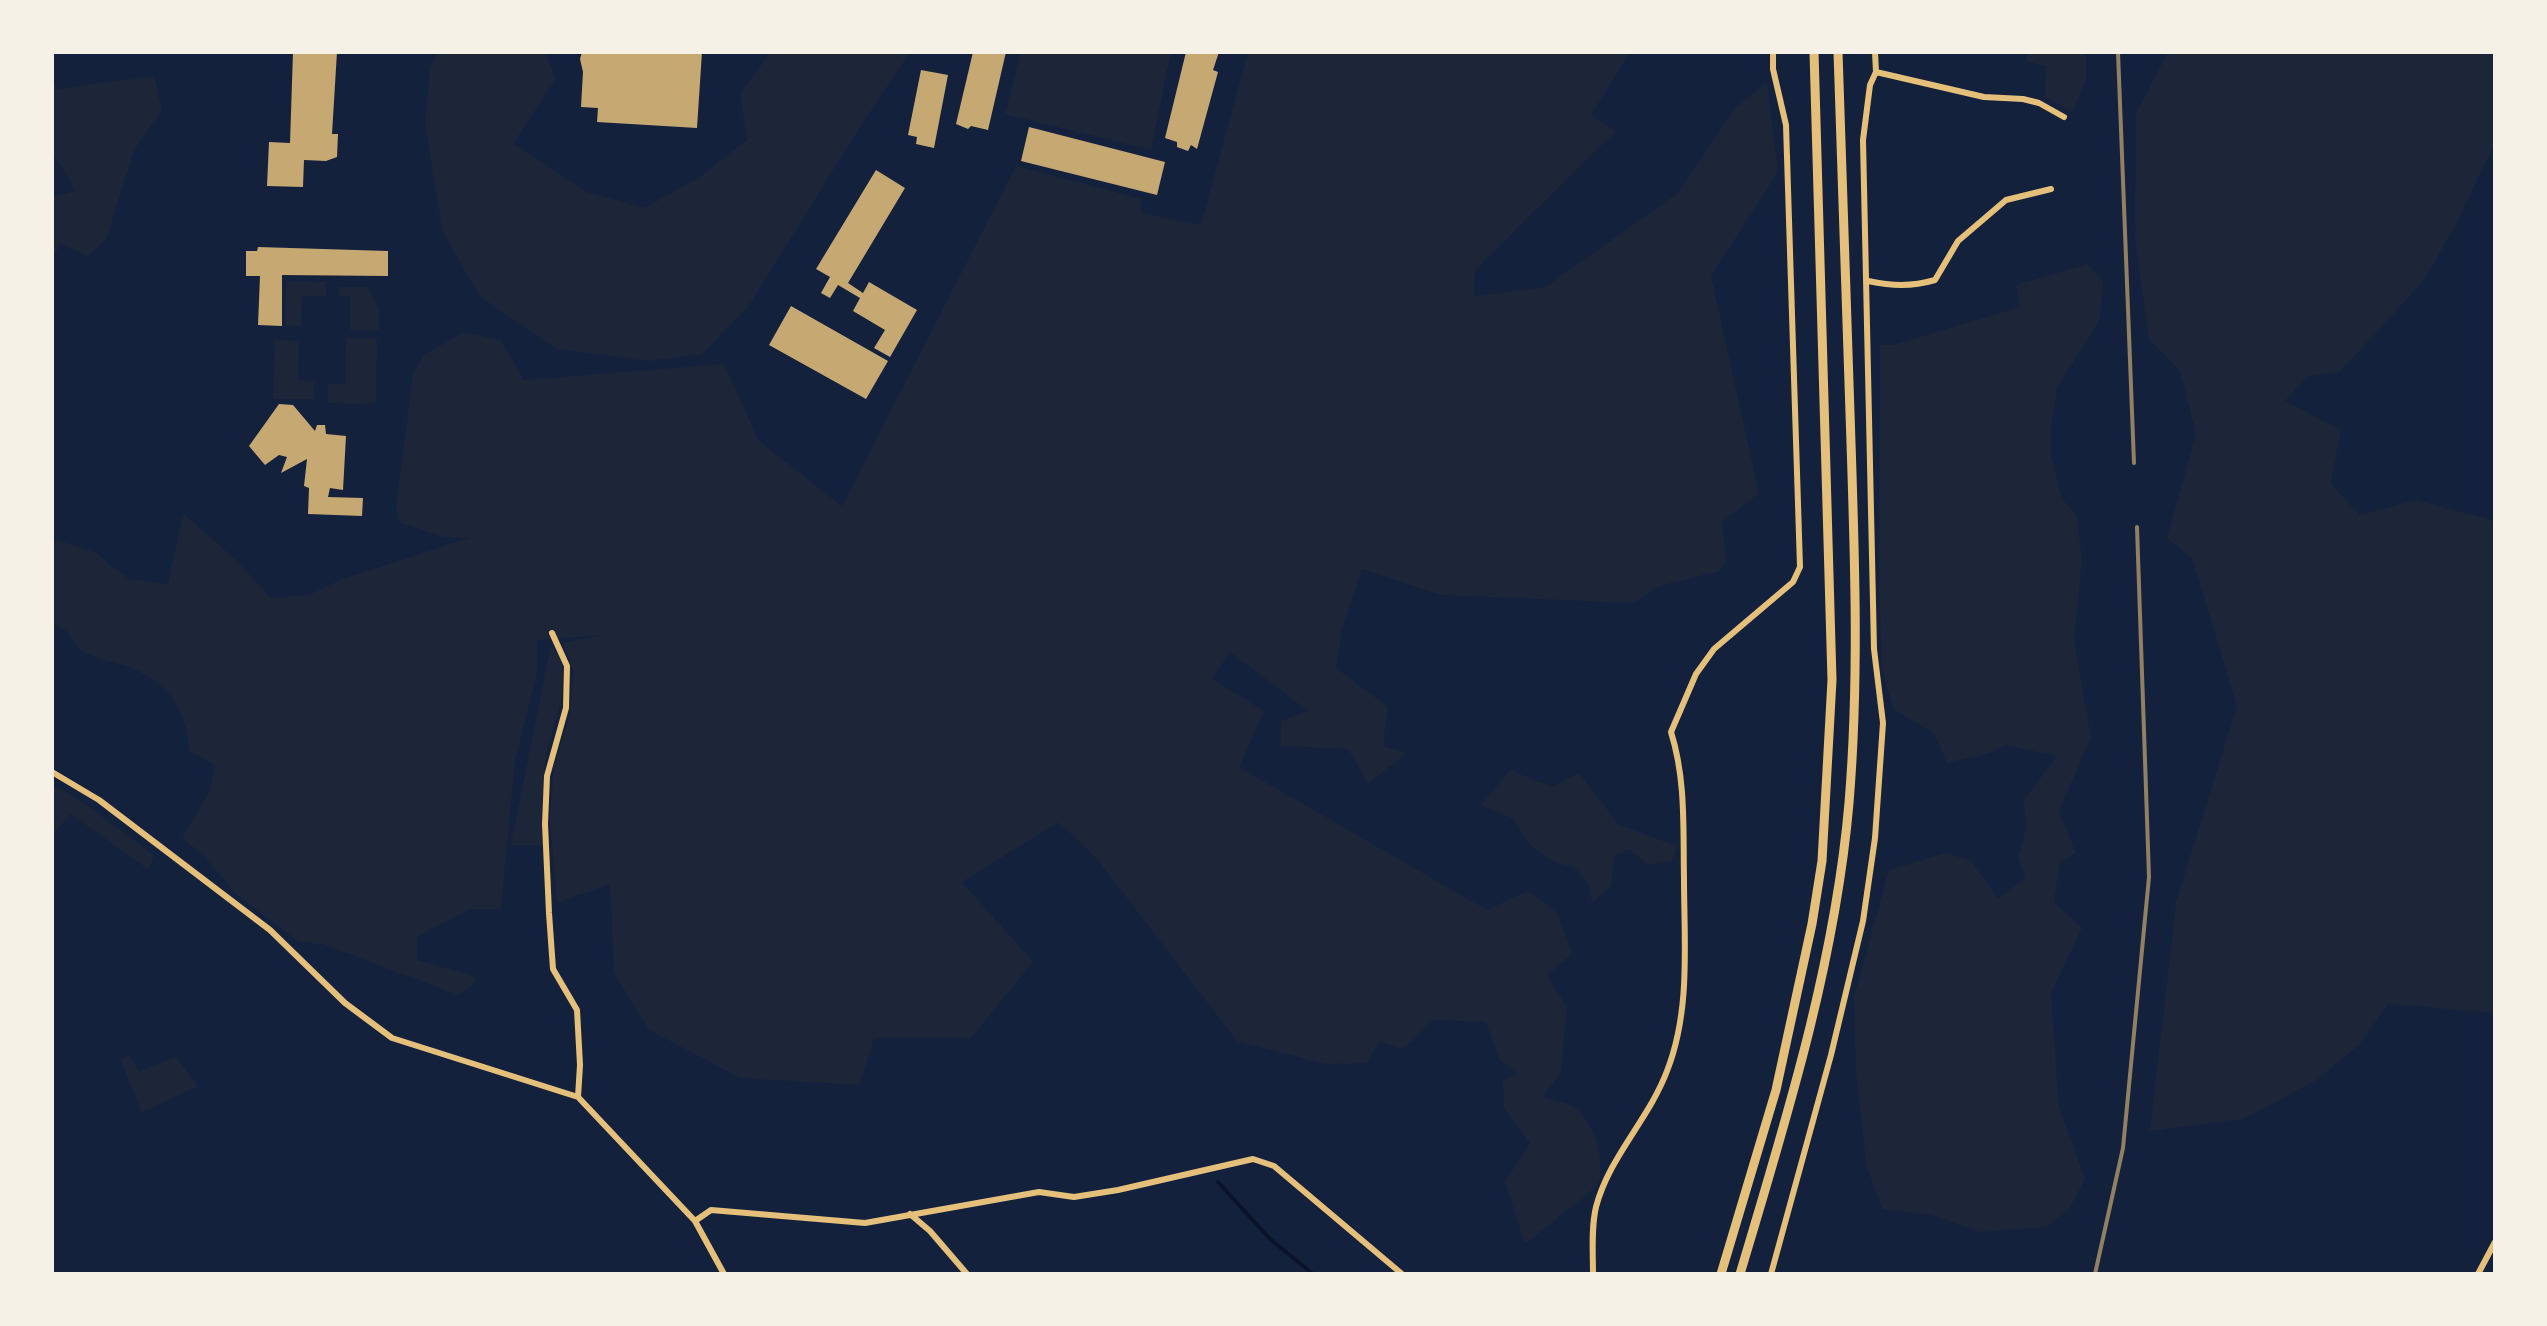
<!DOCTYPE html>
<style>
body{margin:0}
#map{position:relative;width:2547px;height:1326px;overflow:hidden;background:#14213d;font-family:"Archivo Narrow",sans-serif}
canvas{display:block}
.frame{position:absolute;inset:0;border:54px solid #f6f1e7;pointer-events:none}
</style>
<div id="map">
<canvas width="2547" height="1326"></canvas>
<div class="frame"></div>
</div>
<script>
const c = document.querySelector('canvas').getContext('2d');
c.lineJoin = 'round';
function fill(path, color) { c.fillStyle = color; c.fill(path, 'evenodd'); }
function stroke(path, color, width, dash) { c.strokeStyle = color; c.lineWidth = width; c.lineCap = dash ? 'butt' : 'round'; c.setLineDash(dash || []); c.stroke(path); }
fill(new Path2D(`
 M 439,52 L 546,52 L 555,80 L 513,144 L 587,192 L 645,208 L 701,176 L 747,140 L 740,93 L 771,52 L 910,52 L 860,127 L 748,307 L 702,354 L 649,361 L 557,349 L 479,296 L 442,230 L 425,124 L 430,67 Z
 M 1021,52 L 1171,52 L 1151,150 L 1005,114 Z
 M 1248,52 L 1630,52 L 1591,115 L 1616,131 L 1475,270 L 1474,296 L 1545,287 L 1677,194 L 1734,109 L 1767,82 L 1778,172 L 1711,276 L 1759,493 L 1722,522 L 1726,562 L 1719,571 L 1659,586 L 1635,602 L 1613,602 L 1441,595 L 1362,569 L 1342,630 L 1336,668 L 1388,707 L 1383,746 L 1407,753 L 1368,783 L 1348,749 L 1281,746 L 1281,721 L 1308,711 L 1230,652 L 1212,679 L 1264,711 L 1239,767 L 1487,910 L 1528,891 L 1557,912 L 1572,954 L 1547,975 L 1567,1007 L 1561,1072 L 1543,1097 C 1552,1100 1564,1102 1573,1107 C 1595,1120 1607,1164 1597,1186 L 1525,1244 L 1505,1182 L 1530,1143 L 1504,1108 L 1503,1081 L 1517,1073 L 1499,1059 L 1486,1022 L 1433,1020 L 1403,1049 L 1379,1042 L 1367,1063 L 1325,1064 L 1237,1041 L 1097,859 L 1059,822 L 962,882 L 1033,962 L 971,1038 L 874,1038 L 860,1085 L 740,1078 L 649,1030 L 614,973 L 610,884 L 557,903 L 550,818 L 554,767 L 570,715 L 574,672 L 563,643 L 601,635 L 537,640 L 537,673 L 515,761 L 501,909 L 470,909 L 417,937 L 417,960 L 471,975 L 477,981 L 458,995 L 323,944 L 299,942 L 235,893 L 203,855 L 182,838 L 209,792 L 215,765 L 189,751 C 186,703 165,679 120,664 C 110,661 94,658 84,652 C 70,642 72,629 52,624 L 52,544 L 57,540 L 94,552 L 128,579 L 168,584 L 183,513 L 237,561 L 271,598 L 309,595 L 340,580 L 469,538 L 444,537 L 399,522 L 396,508 L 413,373 L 424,355 L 464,332 L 501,340 L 524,380 L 724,364 L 759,441 L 842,506 L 1016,166 L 1141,199 L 1141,213 L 1201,225 Z
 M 2027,52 L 2086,52 L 2086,81 L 2072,112 L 2045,97 L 2046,66 L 2026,61 Z
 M 2168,52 L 2495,52 L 2495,143 L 2454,228 L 2424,280 L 2340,372 L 2306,377 L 2285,401 L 2341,430 L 2331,484 L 2360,515 L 2417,500 L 2495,521 L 2495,1013 L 2388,1004 L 2359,1045 L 2315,1081 L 2243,1119 L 2150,1131 L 2176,902 L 2237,706 L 2192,558 L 2167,538 L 2196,434 L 2180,371 L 2149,339 L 2135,241 L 2136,113 Z
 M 154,76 L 162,110 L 134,150 L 106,240 L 87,256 L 61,243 L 52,259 L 52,197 L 75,191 L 63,168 L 52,155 L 52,83 L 58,89 Z
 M 2088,264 L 2103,282 L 2100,319 L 2057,388 L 2051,429 L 2051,454 L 2061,497 L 2077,517 L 2082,560 L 2074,640 L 2091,737 L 2059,811 L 2076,853 L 2060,863 L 2054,902 L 2082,928 L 2051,993 L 2059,1107 L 2085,1179 L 2070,1208 L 2046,1227 L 1980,1232 L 1932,1215 L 1882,1209 L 1866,1164 L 1856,1070 L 1854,997 L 1889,870 L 1945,853 L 1970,860 L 1998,898 L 2026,878 L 2018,857 L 2027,826 L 2023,801 L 2057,756 L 2005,745 L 1990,753 L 1947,763 L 1934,733 L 1893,709 L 1882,669 L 1879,583 L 1880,345 L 1894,345 L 2020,307 L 2016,285 Z
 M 286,281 L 326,282 L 326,296 L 302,296 L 301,326 L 285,326 Z
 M 339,287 L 367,287 L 379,309 L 379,331 L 350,330 L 350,296 L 339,296 Z
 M 346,338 L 377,338 L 376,402 L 371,404 L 328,403 L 328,384 L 345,384 Z
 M 275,340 L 299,341 L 298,380 L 315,381 L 314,399 L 273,399 Z
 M 551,645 C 579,676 551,724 546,758 C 542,787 542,816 542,845 L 511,845 Z
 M 1510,770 L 1552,787 L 1579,773 L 1619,825 L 1677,846 L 1672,861 L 1648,865 L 1629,849 L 1614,856 L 1611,886 L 1592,903 L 1588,883 L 1575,868 L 1552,861 L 1531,846 L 1512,818 L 1481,805 Z
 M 52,784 L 84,803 L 154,855 L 149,870 L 71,814 L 52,835 Z
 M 129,1056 L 139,1071 L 176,1057 L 198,1086 L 142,1112 L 120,1059 Z`), '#1d2539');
stroke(new Path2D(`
 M 1218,1182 L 1270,1239 L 1313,1274`), '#0b132b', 4);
fill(new Path2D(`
 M 293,52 L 337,52 L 332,134 L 338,134 L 337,157 L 326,161 L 304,160 L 303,187 L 267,186 L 269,142 L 290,143 Z
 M 582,52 L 702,52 L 697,128 L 597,122 L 598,108 L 581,107 L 583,72 L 580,59 Z
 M 973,52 L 1006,52 L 988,130 L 971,126 L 968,129 L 956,124 Z
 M 1186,52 L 1219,52 L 1213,70 L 1218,72 L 1197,149 L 1191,145 L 1188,151 L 1177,147 L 1177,142 L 1165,138 Z
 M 921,70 L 948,75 L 934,148 L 916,144 L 917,137 L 908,135 Z
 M 1029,127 L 1165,162 L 1157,195 L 1021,161 Z
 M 876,170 L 905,188 L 848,283 L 863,293 L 869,282 L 917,310 L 890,357 L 874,348 L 885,330 L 853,311 L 860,298 L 838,285 L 830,298 L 821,293 L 830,277 L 816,269 Z
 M 258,247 L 388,251 L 388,276 L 282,275 L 282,326 L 258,325 L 260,276 L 246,276 L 246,251 L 257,251 Z
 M 791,306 L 888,361 L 866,399 L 769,345 Z
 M 279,404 L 293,405 L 315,431 L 317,425 L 325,425 L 326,434 L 346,436 L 343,490 L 330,488 L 328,497 L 363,498 L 362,516 L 308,514 L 309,488 L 304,486 L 307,459 L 281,473 L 287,457 L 279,455 L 265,465 L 249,446 Z`), '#c6a872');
stroke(new Path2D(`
 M 1876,72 L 1984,97 L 2023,99 L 2039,103 L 2064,117
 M 1868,281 C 1892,286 1911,287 1935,280 L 1958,241 L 2006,200 L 2051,189
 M 552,633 L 567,666 L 566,708 L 547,776 L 545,824 L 549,913 L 553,969 L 577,1010 L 580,1065 L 578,1097
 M 52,772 L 99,800 L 270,930 L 345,1003 L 392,1038 L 578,1097 L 695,1221 L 724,1274
 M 910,1214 L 930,1231 L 967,1274
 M 695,1221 L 711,1210 L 865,1223 L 1039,1192 L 1074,1197 L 1118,1190 L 1253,1159 L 1274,1166 L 1402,1274
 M 1593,1274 C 1593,1252 1591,1228 1596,1207 C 1609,1157 1649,1119 1667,1071 C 1691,1010 1684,942 1684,878 C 1683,828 1686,780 1671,732 L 1696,674 L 1714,649 L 1793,582 L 1800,567 L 1786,125 L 1773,69 L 1773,52
 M 1771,1274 L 1831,1055 L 1863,921 L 1875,838 L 1883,723 L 1874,649 L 1863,140 L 1870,85 L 1876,72 L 1875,52
 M 2478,1274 L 2495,1242`), '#e5c07b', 6);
stroke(new Path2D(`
 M 1721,1274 L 1776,1090 L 1812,924 L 1822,861 L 1832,680 L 1814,52
 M 1740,1274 C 1786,1120 1835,964 1849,803 C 1859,683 1855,563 1851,443 C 1847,313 1842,182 1838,52`), '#e5c07b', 9);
stroke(new Path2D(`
 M 2118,52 L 2134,463
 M 2095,1274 L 2123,1148 L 2149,877 L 2137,527`), '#918062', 4);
</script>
